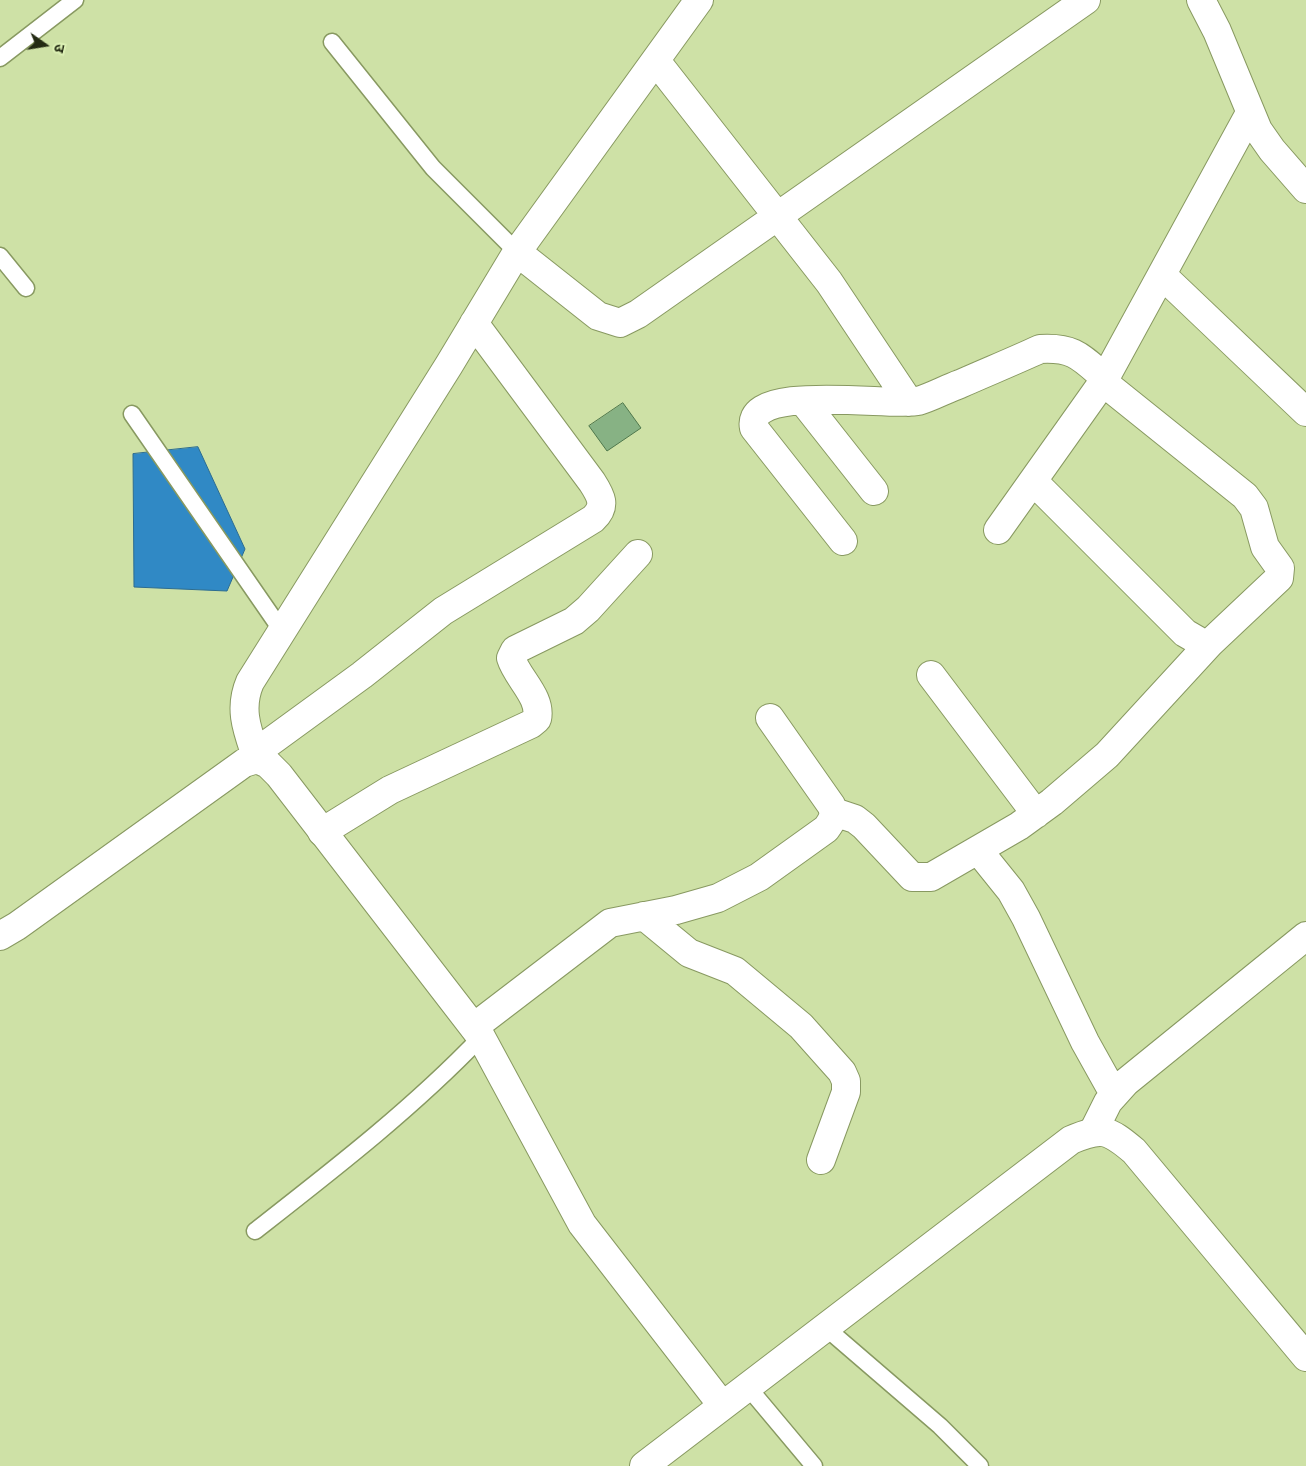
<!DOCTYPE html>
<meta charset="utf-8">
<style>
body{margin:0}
#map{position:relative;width:1306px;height:1466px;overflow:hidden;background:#cee1a6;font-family:"DM Sans","Noto Sans Devanagari",sans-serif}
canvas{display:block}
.north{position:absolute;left:20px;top:20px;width:50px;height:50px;-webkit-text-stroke:4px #dbefb3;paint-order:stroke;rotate:103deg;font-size:14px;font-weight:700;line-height:20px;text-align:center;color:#232a13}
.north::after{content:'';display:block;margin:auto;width:18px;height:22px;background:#232a13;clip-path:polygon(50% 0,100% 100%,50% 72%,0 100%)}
</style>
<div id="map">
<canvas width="1306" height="1466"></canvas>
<div class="north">उ</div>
</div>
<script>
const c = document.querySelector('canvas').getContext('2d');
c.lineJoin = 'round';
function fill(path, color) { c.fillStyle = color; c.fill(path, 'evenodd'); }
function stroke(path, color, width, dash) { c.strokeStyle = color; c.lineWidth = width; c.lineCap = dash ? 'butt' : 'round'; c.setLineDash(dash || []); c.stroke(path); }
const water = new Path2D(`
 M 198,447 L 245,549 L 227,591 L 134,587 L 133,454 Z`);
fill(water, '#3089c5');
stroke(water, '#2c6c90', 1);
const building = new Path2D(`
 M 623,403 L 641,428 L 607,451 L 589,426 Z`);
fill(building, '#87b284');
stroke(building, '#4f774c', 1);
const service = new Path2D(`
 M 332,42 L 433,168 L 517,252
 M 0,58 L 75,0
 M 0,256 L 26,288
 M 132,414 L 282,631
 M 255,1231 C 333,1170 412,1109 481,1037
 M 825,1327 L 940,1426 L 980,1466
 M 747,1386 L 814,1466`);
const minor = new Path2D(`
 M 1201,0 L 1217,31 L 1258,130 L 1272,150 L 1306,189
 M 656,61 L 829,282 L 909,402
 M 517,252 L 598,316 L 620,323 L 638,314 L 1086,0
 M 1162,275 L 1306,412
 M 803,401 L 874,491
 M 1033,481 L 1185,633 L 1204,644 L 1210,643 L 1279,578 L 1280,568 L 1265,547 L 1254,508 L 1245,496 L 1103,382
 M 998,530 L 1103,382 L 1250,113
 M 843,541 L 754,428 C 744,382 894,407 918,401 C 932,397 946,389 960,384 C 987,372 1014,361 1040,349 C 1074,347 1081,357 1105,378
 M 931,675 L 1036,814
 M 255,753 L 362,675 L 443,611 L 593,519 C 607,506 601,496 592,482 L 474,323
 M 257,759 C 248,732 238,710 250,682 L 449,365 L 517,252 L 699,0
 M 834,812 L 855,819 L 864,826 L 912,877 L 931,877 L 1019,826 L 1052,802 L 1107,755 L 1210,643
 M 322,832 L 390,790 L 531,724 L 537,719 C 542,697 517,678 511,658 L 515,650 L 574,621 L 588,609 L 638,554
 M 978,850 L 1011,891 L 1026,918 L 1085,1042 L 1114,1094
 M 644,916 L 689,953 L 735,971 L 801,1026 L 842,1072 L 846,1081 L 846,1092 L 821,1160
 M 474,1027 L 610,923 L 676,910 L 718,898 L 759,877 L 826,829 C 832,821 836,815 831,805 L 770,718
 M 1094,1130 L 1108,1102 L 1126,1082 L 1306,936`);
const tertiary = new Path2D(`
 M 0,936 L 17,926 L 244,763 L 257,759 L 268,764 L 279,775 L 481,1037 L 582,1224 L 722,1405
 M 644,1466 L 1071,1140 C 1102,1127 1108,1129 1134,1151 L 1306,1357`);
stroke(service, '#889961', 19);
stroke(minor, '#889961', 30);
stroke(tertiary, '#889961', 30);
stroke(service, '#fff', 16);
stroke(minor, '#fff', 28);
stroke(tertiary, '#fff', 28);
</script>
